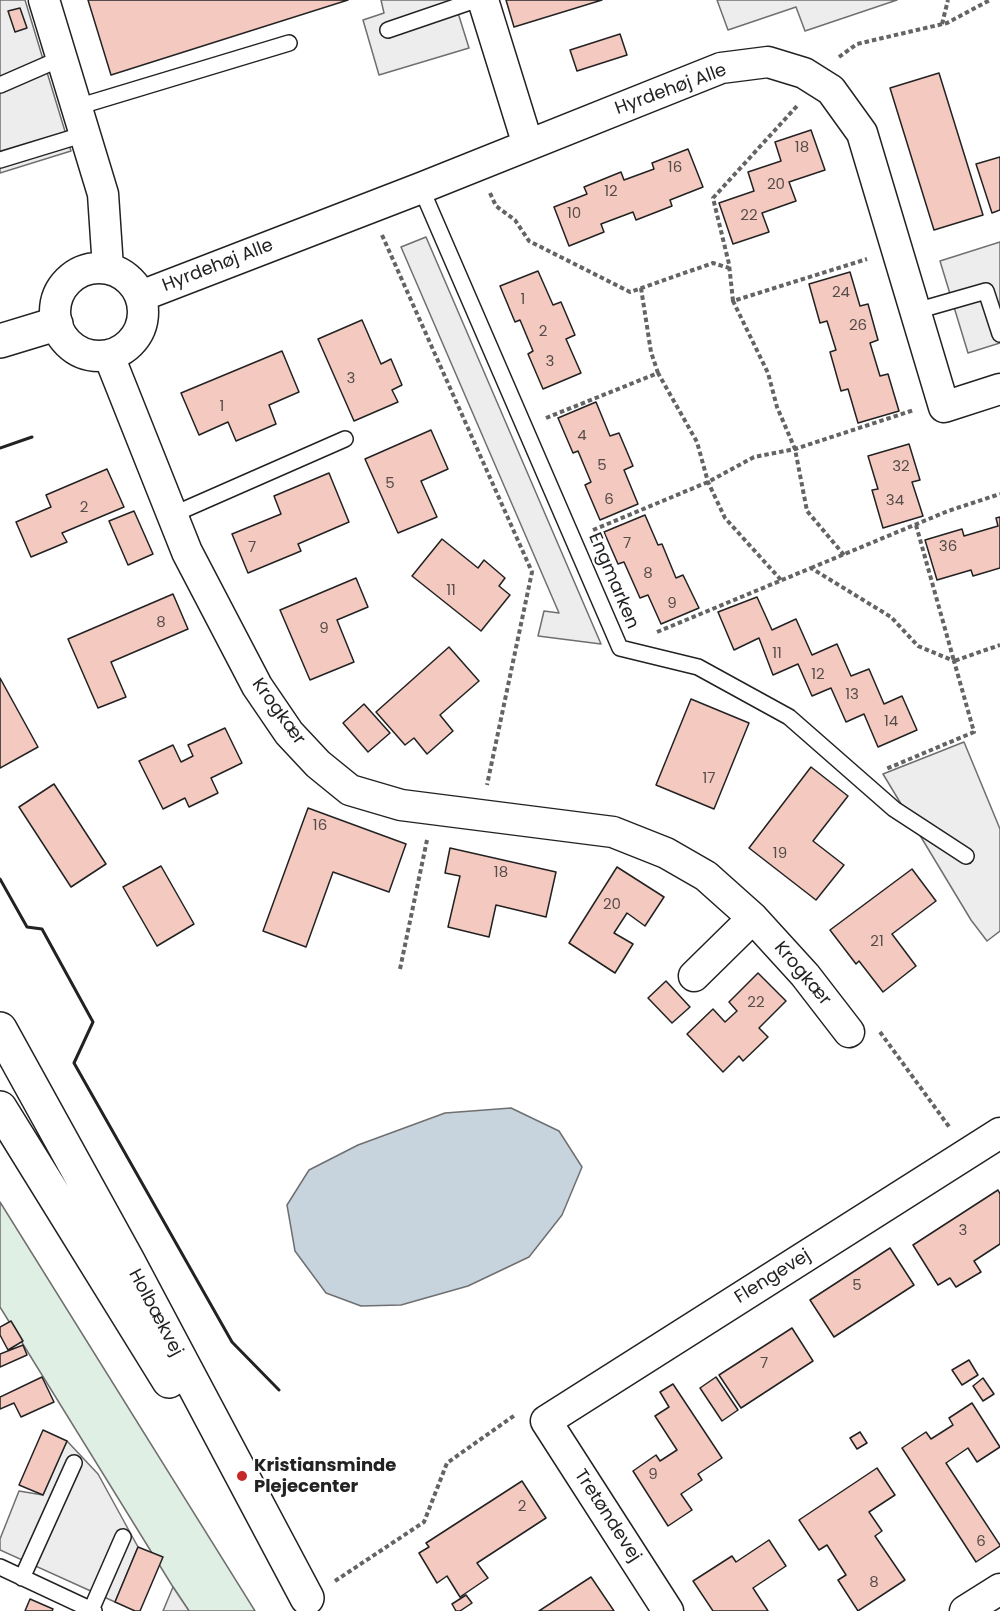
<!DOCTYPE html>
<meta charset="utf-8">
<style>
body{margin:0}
canvas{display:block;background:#fff}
</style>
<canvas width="1000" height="1611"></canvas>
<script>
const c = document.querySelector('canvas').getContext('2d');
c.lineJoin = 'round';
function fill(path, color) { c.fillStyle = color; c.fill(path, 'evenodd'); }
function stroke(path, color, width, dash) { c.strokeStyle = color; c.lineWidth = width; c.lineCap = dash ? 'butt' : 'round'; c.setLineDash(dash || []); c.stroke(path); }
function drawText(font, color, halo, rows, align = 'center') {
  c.font = font + ' Poppins,sans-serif'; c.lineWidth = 4.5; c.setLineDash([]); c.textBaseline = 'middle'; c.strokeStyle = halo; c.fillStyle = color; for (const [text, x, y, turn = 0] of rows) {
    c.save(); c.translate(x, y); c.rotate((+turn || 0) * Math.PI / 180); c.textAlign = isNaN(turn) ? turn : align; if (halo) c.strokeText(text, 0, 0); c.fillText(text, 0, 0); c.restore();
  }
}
const green = new Path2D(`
 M 0,1202 L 255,1611 L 189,1611 L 173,1587 L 0,1307 Z`);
fill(green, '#e0efe3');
stroke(green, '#6f6f6f', 1.5);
const parking = new Path2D(`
 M 0,0 L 25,0 L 71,151 L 0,173 Z
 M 381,0 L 454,0 L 469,48 L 379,75 L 363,20 L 384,13 Z
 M 717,0 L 897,0 L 805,31 L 796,7 L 728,30 Z
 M 426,237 L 601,644 L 538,636 L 544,611 L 559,613 L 401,247 Z
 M 1000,242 L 1000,343 L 968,353 L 940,261 Z
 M 964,742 L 1000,829 L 1000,931 L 987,941 L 971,920 L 883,774 Z
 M 67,1441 L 98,1474 L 138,1547 L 115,1602 L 0,1550 L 0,1539 L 19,1491 L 43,1495 Z
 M 173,1587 L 189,1611 L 163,1611 Z`);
fill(parking, '#ededed');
stroke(parking, '#6f6f6f', 1.5);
const water = new Path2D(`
 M 511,1108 L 559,1131 L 582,1167 L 562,1215 L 529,1257 L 468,1286 L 401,1305 L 361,1306 L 326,1293 L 295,1251 L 287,1205 L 309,1170 L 358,1145 L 445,1113 Z`);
fill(water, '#c7d3dd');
stroke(water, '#6f6f6f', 1.5);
const building = new Path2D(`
 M 88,0 L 348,0 L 111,75 Z
 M 506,0 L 602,0 L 514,27 Z
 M 20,8 L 27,28 L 15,32 L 8,11 Z
 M 620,34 L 627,55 L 577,71 L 570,50 Z
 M 939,73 L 983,215 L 934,230 L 890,88 Z
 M 811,130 L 825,170 L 789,182 L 796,201 L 762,213 L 769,232 L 733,244 L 719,203 L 754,191 L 748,172 L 781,161 L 775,142 Z
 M 688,149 L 703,187 L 670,200 L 672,206 L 636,220 L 633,212 L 601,224 L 604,232 L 569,246 L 554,207 L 587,194 L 584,187 L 621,172 L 624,180 L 654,169 L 652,163 Z
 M 1000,157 L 1000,210 L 992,213 L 976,164 Z
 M 538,271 L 553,305 L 561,302 L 575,335 L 566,339 L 581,373 L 543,389 L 528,354 L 533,351 L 520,320 L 515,322 L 500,286 Z
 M 850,272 L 860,306 L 868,304 L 878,340 L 870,343 L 880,376 L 888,374 L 899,411 L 858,423 L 848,389 L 841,391 L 830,352 L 836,350 L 827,321 L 820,323 L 809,284 Z
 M 362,320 L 381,364 L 391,359 L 402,385 L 392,390 L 398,402 L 354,421 L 318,339 Z
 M 282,351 L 299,392 L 269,405 L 276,424 L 236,441 L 228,422 L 199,435 L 181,393 Z
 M 596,402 L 610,436 L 619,433 L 633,466 L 624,470 L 638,504 L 600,520 L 585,485 L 591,482 L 578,451 L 573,453 L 558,418 Z
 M 431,430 L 448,469 L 421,481 L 437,517 L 398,533 L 365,459 Z
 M 909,444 L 920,480 L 912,482 L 923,516 L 883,528 L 872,490 L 878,489 L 868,456 Z
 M 107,469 L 124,507 L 62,533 L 67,542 L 31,557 L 16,522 L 51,507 L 46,495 Z
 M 329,473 L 349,522 L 298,544 L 301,551 L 248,573 L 232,534 L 281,514 L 274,496 Z
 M 134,511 L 153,554 L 128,565 L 109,521 Z
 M 645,515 L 658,545 L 662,544 L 676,578 L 683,575 L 699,608 L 661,624 L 648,595 L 640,598 L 624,562 L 618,564 L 604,532 Z
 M 1000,517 L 1000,568 L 973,576 L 971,570 L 937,580 L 925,540 L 962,529 L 964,536 L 998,526 L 996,518 Z
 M 442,539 L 478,568 L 484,560 L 505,578 L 499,586 L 510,595 L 481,631 L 412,576 Z
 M 356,578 L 368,607 L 337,620 L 354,662 L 310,680 L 280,610 Z
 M 173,594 L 188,629 L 111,662 L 126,697 L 98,708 L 68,639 Z
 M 757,597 L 772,630 L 796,619 L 812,655 L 837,644 L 851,676 L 869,669 L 884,704 L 902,696 L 917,730 L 878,747 L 864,714 L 846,722 L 831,688 L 812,696 L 798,664 L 773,675 L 759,638 L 734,650 L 718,612 Z
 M 449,647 L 479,681 L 440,715 L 453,731 L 427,754 L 414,738 L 405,745 L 376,712 Z
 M 0,678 L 38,747 L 0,768 Z
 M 691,699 L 749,723 L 714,809 L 656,785 Z
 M 364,704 L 390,733 L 368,752 L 343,723 Z
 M 225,728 L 242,763 L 211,778 L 218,793 L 189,807 L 185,798 L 163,809 L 139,761 L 173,745 L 181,762 L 193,756 L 188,745 Z
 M 811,767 L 848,796 L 813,841 L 844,865 L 816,900 L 749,848 Z
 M 54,784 L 106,864 L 71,887 L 19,807 Z
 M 308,808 L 406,844 L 389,892 L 333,872 L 306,947 L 263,931 Z
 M 450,848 L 556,872 L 546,917 L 496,905 L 489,937 L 448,927 L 460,876 L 445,873 Z
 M 161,866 L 194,924 L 157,946 L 123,887 Z
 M 617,867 L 664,897 L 645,926 L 627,913 L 614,933 L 633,944 L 615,973 L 569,943 Z
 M 912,869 L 936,901 L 892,934 L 916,966 L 883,992 L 859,961 L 856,964 L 830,930 Z
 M 758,973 L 786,1001 L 759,1028 L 768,1037 L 743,1061 L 739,1056 L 723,1072 L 687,1034 L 713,1009 L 725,1022 L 737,1011 L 729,1002 Z
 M 666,981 L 690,1007 L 672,1023 L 648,998 Z
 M 998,1190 L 1000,1194 L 1000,1244 L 974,1261 L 981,1272 L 956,1287 L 950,1278 L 938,1285 L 913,1245 Z
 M 890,1248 L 914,1285 L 834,1337 L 810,1300 Z
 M 11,1321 L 23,1341 L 8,1350 L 0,1335 L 0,1327 Z
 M 792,1328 L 813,1361 L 741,1408 L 719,1375 Z
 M 23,1345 L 27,1355 L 0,1367 L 0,1354 Z
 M 969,1360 L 978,1375 L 962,1385 L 952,1370 Z
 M 42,1377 L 54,1402 L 21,1417 L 14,1403 L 0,1409 L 0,1397 Z
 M 716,1377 L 738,1410 L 722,1421 L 700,1388 Z
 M 983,1378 L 994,1394 L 983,1401 L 973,1386 Z
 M 673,1384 L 722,1458 L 698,1474 L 702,1480 L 681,1494 L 692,1510 L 668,1526 L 633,1471 L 656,1455 L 660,1461 L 677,1450 L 655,1416 L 669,1407 L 660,1392 Z
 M 972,1403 L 1000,1447 L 977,1462 L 968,1448 L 946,1463 L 1000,1545 L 1000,1546 L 976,1562 L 902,1448 L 926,1432 L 931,1439 L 953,1425 L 949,1418 Z
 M 43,1430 L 67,1441 L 43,1495 L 19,1485 Z
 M 860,1432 L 867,1443 L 857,1449 L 850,1438 Z
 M 877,1468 L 895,1495 L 869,1512 L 882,1531 L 875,1536 L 905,1580 L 858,1611 L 838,1580 L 846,1575 L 827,1545 L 819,1550 L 799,1520 Z
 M 522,1481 L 546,1518 L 477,1563 L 488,1578 L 460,1597 L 447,1576 L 437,1583 L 419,1553 L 429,1547 L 426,1543 Z
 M 769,1540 L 786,1566 L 753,1588 L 768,1611 L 713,1611 L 693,1581 L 732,1556 L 736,1562 Z
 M 138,1547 L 163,1557 L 140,1611 L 135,1611 L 115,1602 Z
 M 591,1577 L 614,1611 L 539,1611 Z
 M 466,1595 L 472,1603 L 460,1611 L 456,1611 L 452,1604 Z
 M 30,1599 L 53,1609 L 52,1611 L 25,1611 Z`);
fill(building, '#f3c9c0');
stroke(building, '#222', 1.5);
const lane = new Path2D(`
 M 388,30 L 476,0
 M 0,85 L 62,58
 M 77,107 L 289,43
 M 0,160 L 85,134
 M 421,188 L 620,648 L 698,667 L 789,717 L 894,809 L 966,856
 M 916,311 L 986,291 L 1000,334
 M 172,515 L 345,439
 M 0,1567 L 94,1611
 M 22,1578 L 74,1463
 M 91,1610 L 123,1537`);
const street = new Path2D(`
 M 44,0 L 103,194 L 108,268
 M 483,0 L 528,145
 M55 312a44 44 0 1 1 88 0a44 44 0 1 1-88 0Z
 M 141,296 L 421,188 L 721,68 L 768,62 L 804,73 L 831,90 L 862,133 L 944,407 L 1000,389
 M 109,356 L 187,552 L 257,686 L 289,733 L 318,764 L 350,790 L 401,805 L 613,832 L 666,853 L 706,876 L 753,918 L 805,975 L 849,1032
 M 694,976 L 753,918
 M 668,1611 L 546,1421 L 1000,1133
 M 965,1611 L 1000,1589`);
const secondary = new Path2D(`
 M 0,341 L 56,324
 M 0,1029 L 128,1261 L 307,1598
 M 0,1108 L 169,1381`);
stroke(lane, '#222', 18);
stroke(street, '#222', 33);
stroke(secondary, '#222', 36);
stroke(new Path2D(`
 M 942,24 L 948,0
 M 839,57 L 857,44 L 947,23 L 990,0
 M 490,193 L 496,206 L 515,220 L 529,241 L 630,292 L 713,263 L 729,268
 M 382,235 L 532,572 L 487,785
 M 641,288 L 651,352 L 658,373
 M 733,301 L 729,264 L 713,198 L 797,106
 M 546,418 L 658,373 L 697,442 L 708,482 L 725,518 L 781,580
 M 916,525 L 954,661 L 1000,645
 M 593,530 L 708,482 L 754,457 L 795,449 L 914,410
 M 844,555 L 807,511 L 795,449 L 777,407 L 768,373 L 733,301 L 867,259
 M 811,568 L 948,511 L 1000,494
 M 657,632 L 811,568 L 891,617 L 918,646 L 954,661 L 974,732 L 886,769
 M 400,969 L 427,840
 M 880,1032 L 950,1128
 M 335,1581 L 424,1522 L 447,1463 L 515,1415`), '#646464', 4, [4.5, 3]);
stroke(lane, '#fff', 15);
stroke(street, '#fff', 30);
stroke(secondary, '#fff', 33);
stroke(new Path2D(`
 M 0,448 L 32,437
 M 0,879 L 27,927 L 42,929 L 93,1022 L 74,1063 L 232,1342 L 279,1390`), '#222', 3);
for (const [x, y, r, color] of [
 [242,1476,6,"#c62828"]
]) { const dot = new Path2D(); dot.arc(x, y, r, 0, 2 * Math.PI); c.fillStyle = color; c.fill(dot); stroke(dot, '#fff', 2); }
drawText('15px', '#564c4a', null, [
 ["18",802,148],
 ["16",675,168],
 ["20",776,185],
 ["12",611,192],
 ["10",574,214],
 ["22",749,216],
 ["24",841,293],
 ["1",523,300],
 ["26",858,326],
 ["2",543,332],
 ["3",550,362],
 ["3",351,379],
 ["1",222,407],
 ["4",582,436],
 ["5",602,466],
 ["32",901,467],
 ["5",390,484],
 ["6",609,500],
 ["34",895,501],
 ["2",84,508],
 ["7",627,544],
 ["36",948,547],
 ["7",252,548],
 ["8",648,574],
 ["11",451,591],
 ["9",672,604],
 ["8",161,623],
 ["9",324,629],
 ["11",777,654],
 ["12",818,675],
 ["13",852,695],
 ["14",891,722],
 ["17",709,779],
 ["16",320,826],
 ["19",780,854],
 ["18",501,873],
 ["20",612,905],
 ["21",877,942],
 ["22",756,1003],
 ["3",963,1231],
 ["5",857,1286],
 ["7",764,1364],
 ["9",653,1475],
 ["2",522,1507],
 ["6",981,1542],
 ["8",874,1583]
]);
drawText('18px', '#222', '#fff', [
 ["Hyrdehøj Alle",671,90,-20],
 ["Hyrdehøj Alle",218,266,-21],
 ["Engmarken",613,581,67],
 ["Krogkær",278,712,54],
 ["Krogkær",802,974,50],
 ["Flengevej",773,1277,-32],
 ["Holbækvej",155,1313,62],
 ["Tretøndevej",607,1516,57]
]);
drawText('bold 18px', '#222', '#fff', [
 ["Kristiansminde",254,1466],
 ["Plejecenter",254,1487]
], 'left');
</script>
